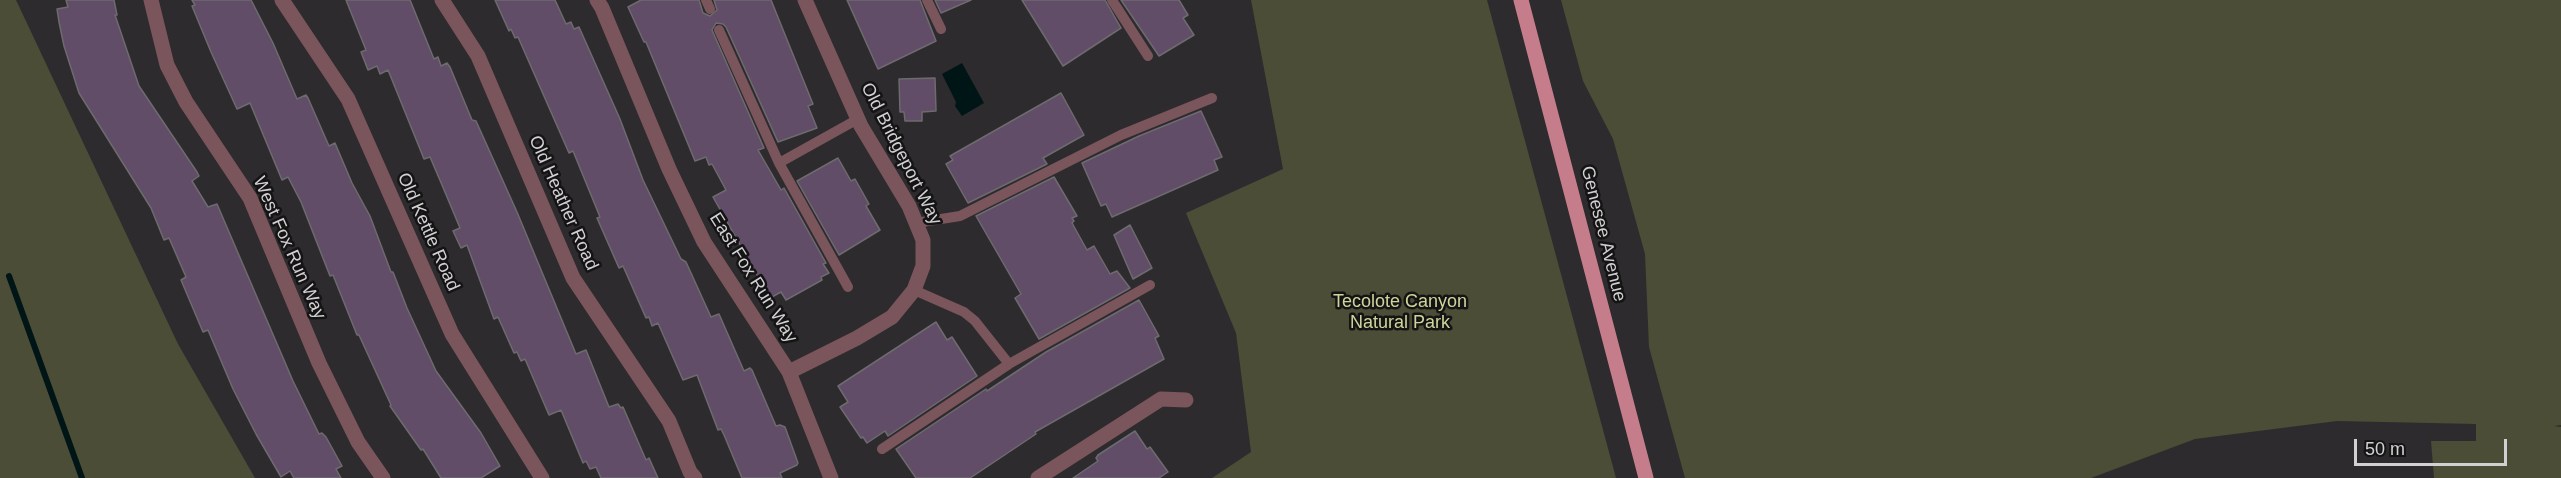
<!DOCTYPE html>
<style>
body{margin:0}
#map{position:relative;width:2561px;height:478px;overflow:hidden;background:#2d2b2e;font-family:Arial,sans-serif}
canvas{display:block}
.scale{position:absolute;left:2354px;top:439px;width:153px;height:27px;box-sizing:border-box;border:3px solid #d2d0d2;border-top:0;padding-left:8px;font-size:18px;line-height:21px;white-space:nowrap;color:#d2d0d2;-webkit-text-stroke:4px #151415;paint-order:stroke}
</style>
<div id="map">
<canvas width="2561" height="478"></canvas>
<div class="scale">50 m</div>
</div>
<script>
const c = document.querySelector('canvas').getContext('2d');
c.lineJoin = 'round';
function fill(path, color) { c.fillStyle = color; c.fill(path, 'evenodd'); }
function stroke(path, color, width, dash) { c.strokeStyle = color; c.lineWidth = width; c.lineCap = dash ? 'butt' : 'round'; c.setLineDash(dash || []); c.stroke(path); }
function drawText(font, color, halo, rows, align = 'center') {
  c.font = font + ' Arial,sans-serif'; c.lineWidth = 5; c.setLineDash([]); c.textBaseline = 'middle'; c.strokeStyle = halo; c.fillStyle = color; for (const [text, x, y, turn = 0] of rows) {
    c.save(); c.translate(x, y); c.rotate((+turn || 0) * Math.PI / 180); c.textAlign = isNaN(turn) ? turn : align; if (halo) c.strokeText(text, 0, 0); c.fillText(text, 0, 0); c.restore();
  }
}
fill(new Path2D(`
 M 0,0 L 16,0 L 178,344 L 255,478 L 0,478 Z
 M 1251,0 L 1487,0 L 1616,478 L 1212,478 L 1251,452 L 1236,333 L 1186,213 L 1283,169 Z
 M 1561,0 L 2561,0 L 2561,425 L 2554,426 L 2561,427 L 2561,478 L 2434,478 L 2431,441 L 2476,441 L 2476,424 L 2337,421 L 2195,439 L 2091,478 L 1685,478 L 1649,347 L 1645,254 L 1613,139 L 1583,81 Z`), '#4b4d37');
fill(new Path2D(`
 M 962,63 L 984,103 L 962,116 L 955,106 L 956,102 L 942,74 Z`), '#001516');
stroke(new Path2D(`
 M 9,276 L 82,478`), '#001516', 6);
const building = new Path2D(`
 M 66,0 L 114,0 L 117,15 L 115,15 L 139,86 L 197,172 L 199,176 L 192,181 L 208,207 L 217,204 L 293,381 L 319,434 L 322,433 L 326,437 L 342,466 L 336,469 L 341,478 L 294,478 L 290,471 L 281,477 L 256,434 L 233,389 L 208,330 L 203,332 L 181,280 L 186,277 L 169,238 L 164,240 L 151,208 L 79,93 L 64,46 L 59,22 L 57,9 L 68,7 Z
 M 192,0 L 251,0 L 273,43 L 297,99 L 306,95 L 308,98 L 329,146 L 335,143 L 352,183 L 370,216 L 391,272 L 393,272 L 407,308 L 436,371 L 481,433 L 500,466 L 481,478 L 441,478 L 423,449 L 421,450 L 390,406 L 391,405 L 359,335 L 357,335 L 333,275 L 330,276 L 301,202 L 288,177 L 282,180 L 250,103 L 237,109 L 211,52 L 192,6 L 195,5 Z
 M 346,0 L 410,0 L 434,59 L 438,57 L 441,66 L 447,63 L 450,67 L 472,120 L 476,121 L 517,212 L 576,354 L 586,350 L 609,407 L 618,404 L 621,408 L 623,407 L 646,460 L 649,458 L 658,478 L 601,478 L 596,467 L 590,469 L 586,461 L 583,463 L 561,410 L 549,415 L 525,359 L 521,361 L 517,352 L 514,353 L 498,317 L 494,319 L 467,245 L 461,248 L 453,231 L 460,228 L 442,185 L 430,157 L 424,159 L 388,70 L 380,74 L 377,66 L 368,70 L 361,52 L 366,50 Z
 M 495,0 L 555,0 L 566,24 L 571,22 L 574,29 L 579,27 L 620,119 L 643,180 L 681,259 L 686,262 L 711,317 L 719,314 L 744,371 L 750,368 L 752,370 L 776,426 L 780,425 L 785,427 L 798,463 L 797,465 L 780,473 L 782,478 L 742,478 L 724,435 L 721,429 L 718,430 L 697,375 L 683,380 L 658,323 L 652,326 L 649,317 L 646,318 L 623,266 L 619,268 L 597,218 L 600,217 L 573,151 L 569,153 L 518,37 L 515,38 L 511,29 L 509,31 Z
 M 641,0 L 699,0 L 703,13 L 710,16 L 717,10 L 714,0 L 771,0 L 813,104 L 808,106 L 817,128 L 778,142 L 726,27 L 723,24 L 716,23 L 712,30 L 764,148 L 758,150 L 781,190 L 784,188 L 826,263 L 823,264 L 829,273 L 821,277 L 822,280 L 786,300 L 781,292 L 770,298 L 713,197 L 726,190 L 712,164 L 709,165 L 706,157 L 695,161 L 646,42 L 644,42 L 628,7 Z
 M 847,0 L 920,0 L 936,41 L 878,69 Z
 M 935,0 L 971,0 L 941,13 Z
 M 1022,0 L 1105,0 L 1121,28 L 1063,66 Z
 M 1121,0 L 1179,0 L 1188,15 L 1183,18 L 1194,35 L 1159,56 Z
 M 935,78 L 936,111 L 922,112 L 922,121 L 905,121 L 904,112 L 900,112 L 899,79 Z
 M 1061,93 L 1084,135 L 1043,158 L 1047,164 L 968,203 L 946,164 L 953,160 L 950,156 Z
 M 1201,111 L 1222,157 L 1214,160 L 1218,170 L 1112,217 L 1106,204 L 1101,206 L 1082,163 L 1139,136 Z
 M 838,158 L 851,181 L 855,179 L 869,204 L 866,206 L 880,230 L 839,255 L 797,181 Z
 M 1054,177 L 1077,216 L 1072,218 L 1074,221 L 1072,223 L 1087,250 L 1094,246 L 1110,274 L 1117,271 L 1130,288 L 1039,339 L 1015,298 L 1021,294 L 976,216 Z
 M 1130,225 L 1152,268 L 1133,279 L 1114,235 Z
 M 1139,300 L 1159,336 L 1155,338 L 1164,359 L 1035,432 L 1036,434 L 970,478 L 916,478 L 896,449 L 986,389 L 987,391 L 1046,352 Z
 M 936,322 L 947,340 L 952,337 L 977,376 L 888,436 L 885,431 L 867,443 L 863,437 L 861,438 L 840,407 L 848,402 L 838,386 Z
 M 1135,431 L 1147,449 L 1150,447 L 1168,472 L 1159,478 L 1073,478 L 1098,461 L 1096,458 L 1098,455 Z`);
fill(building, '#614d67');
stroke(building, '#6d6b6e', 1.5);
stroke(new Path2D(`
 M 706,0 L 710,9
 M 927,0 L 941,29
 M 1112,0 L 1148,56
 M 719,30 L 779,163 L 848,287
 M 779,163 L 858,119
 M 916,223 L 960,216 L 1121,135 L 1212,98
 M 914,290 L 964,312 L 975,321 L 1009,364
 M 882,449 L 1009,364 L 1150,285`), '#7a565c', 10);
stroke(new Path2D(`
 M 151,0 L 167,65 L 186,102 L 250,198 L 319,363 L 358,442 L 383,478
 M 282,0 L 348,99 L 452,334 L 542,478
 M 442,0 L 478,56 L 573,278 L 669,421 L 690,472 L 695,478
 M 597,0 L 602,8 L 669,169 L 704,242 L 789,372 L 831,478
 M 789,372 L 857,338 L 892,317 L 914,290 L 923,266 L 923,240 L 909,206 L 861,126 L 805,0
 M 1038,478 L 1161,399 L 1186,400`), '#7a565c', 15);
stroke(new Path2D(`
 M 1521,0 L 1646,478`), '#c67d8b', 15);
drawText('18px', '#d2d0d2', '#151415', [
 ["Old Bridgeport Way",901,154,63],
 ["Old Heather Road",563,203,66],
 ["Old Kettle Road",428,232,66],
 ["Genesee Avenue",1603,234,76],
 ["West Fox Run Way",289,248,66],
 ["East Fox Run Way",753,278,58]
]);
drawText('18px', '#cfd599', '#151415', [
 ["Tecolote Canyon",1400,302],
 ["Natural Park",1400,323]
]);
</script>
